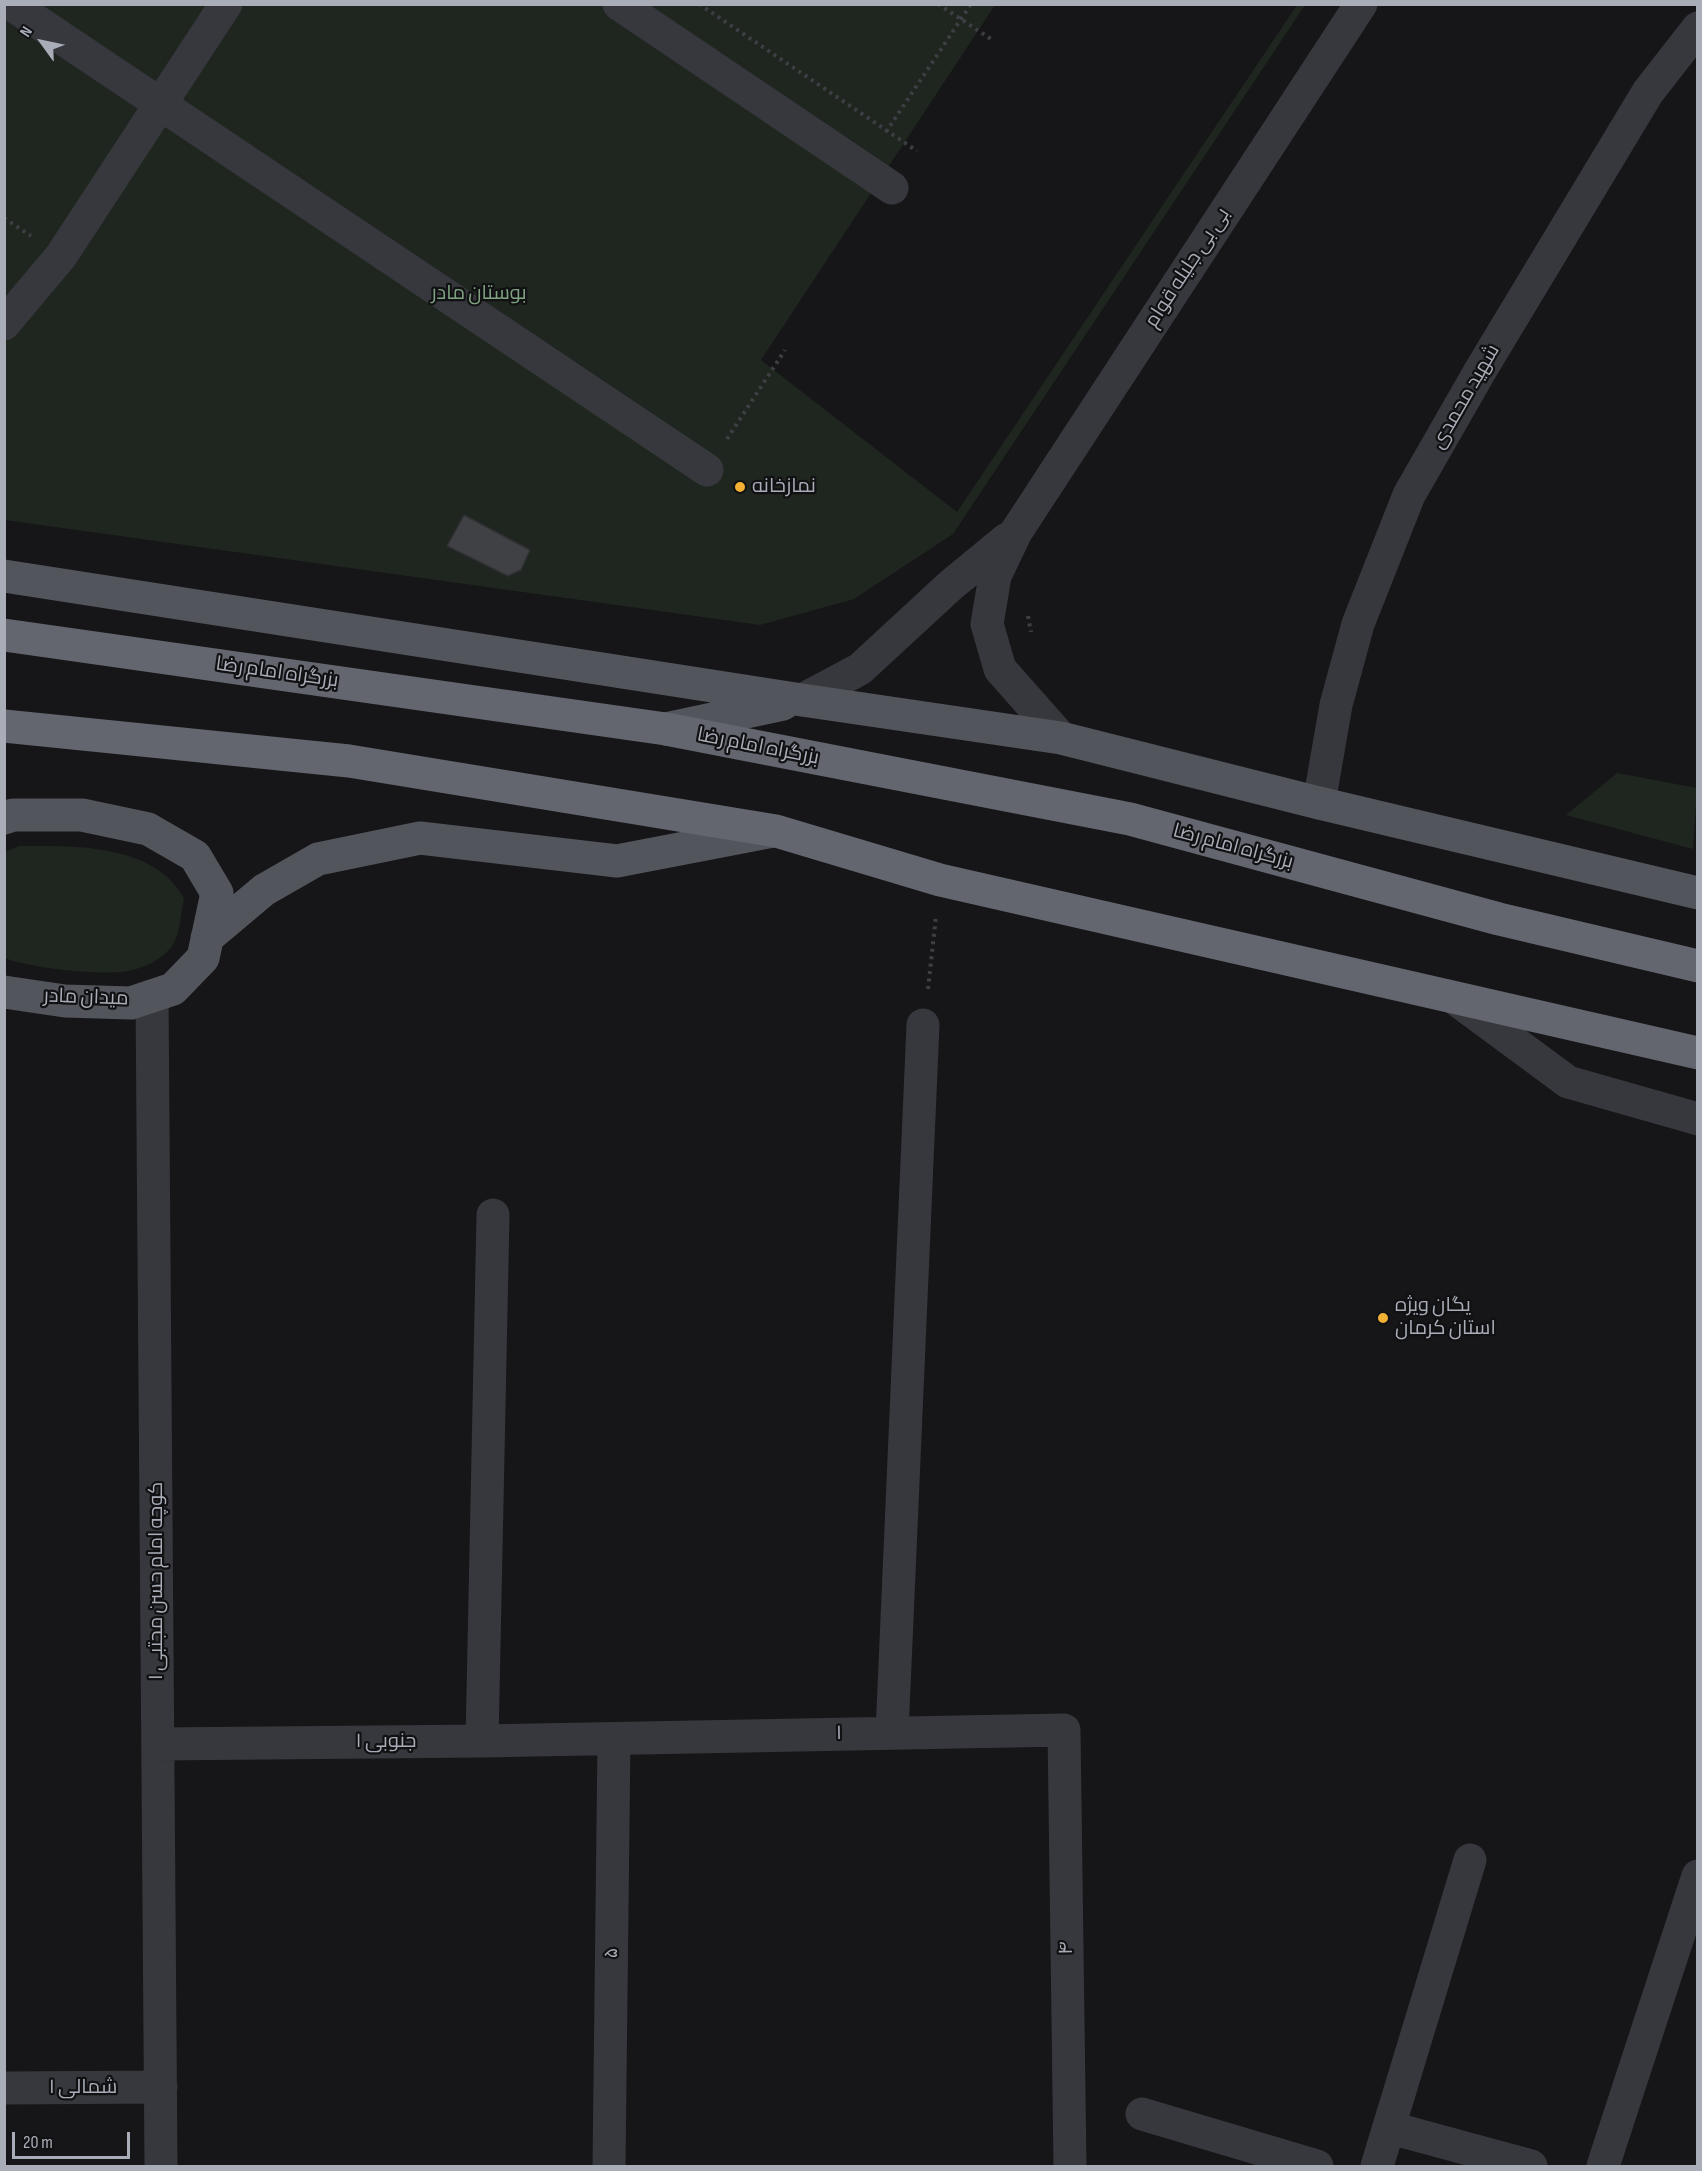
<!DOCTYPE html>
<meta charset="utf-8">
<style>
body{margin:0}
#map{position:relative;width:1702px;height:2171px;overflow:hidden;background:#161618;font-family:"Sofia Sans Condensed",sans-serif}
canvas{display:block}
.frame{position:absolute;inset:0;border:6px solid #a8adb8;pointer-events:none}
.north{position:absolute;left:12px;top:12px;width:60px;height:60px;-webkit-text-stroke:4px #111113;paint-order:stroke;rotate:303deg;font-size:16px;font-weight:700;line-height:24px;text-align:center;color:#a8adb8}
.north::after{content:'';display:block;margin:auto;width:21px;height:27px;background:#a8adb8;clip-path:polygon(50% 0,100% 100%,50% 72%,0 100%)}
.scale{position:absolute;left:12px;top:2132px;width:118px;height:27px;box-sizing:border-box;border:3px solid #a8adb8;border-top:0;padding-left:8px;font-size:18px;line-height:21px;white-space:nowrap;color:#a8adb8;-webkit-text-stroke:4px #111113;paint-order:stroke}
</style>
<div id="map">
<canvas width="1702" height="2171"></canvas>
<div class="frame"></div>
<div class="north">N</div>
<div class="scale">20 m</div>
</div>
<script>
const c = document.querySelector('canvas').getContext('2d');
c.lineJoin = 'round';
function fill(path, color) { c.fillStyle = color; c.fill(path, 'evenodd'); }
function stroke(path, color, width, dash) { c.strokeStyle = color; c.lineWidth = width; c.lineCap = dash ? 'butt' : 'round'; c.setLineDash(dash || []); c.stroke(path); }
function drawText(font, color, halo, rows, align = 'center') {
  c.font = font + ' "Sofia Sans Condensed",Cairo,sans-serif'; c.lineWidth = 4.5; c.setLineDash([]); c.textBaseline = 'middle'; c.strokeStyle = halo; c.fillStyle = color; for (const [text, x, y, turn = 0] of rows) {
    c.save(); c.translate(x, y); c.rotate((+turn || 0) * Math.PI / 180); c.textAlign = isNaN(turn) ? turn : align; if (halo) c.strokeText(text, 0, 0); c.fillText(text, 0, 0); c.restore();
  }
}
fill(new Path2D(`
 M 5,5 L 995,5 L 761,360 L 957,512 L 1297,5 L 1305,5 L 953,534 L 854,599 L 760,625 L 5,520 Z
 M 1617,773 L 1697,788 L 1693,849 L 1566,815 Z
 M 19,846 C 75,846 153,843 184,898 C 181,912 180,932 174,943 C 164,959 145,968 128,971 C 101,976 29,968 5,958 L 5,852 Z`), '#1e261f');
const building = new Path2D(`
 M 464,515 L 530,550 L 521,570 L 508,576 L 447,546 Z`);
fill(building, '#404145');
stroke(building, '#303034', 1.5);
stroke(new Path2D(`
 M 699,4 L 917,151
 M 938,4 L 991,39
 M 886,132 L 971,4
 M 4,218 L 31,236
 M 727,439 L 785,350
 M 1028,616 L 1031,632
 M 928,989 L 936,916`), '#3d3f44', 4, [3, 4.5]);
stroke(new Path2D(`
 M 11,4 L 707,470
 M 619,4 L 892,188
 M 4,324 L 61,256 L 226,4
 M 802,700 L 860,669 L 951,585 L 1007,539
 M 1061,738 L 1000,669 L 987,624 L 995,576 L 1016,532 L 1361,4
 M 1319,803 L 1336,705 L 1358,624 L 1409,495 L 1480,371 L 1648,92 L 1698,28
 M 152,996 L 161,2166
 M 1457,1000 L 1568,1082 L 1698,1119
 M 892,1733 L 923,1025
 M 482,1741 L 493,1215
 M 158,1744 L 482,1741 L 1064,1730 L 1070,2166
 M 4,2088 L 161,2087
 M 1142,2114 L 1317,2166
 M 1391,2128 L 1531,2166
 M 609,2166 L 614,1739
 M 1377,2166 L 1470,1860
 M 1603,2166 L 1698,1876`), '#37383d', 33);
stroke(new Path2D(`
 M 4,576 L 802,700 L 1061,738 L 1319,803 L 1698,893
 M 666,729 L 783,704
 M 4,818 L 13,815 L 82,815 L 148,829 L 195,856 L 217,893 L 203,958 L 173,989 L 131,1003 L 65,1001 L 4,992
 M 207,938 L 264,890 L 318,859 L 420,838 L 617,861 L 773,831`), '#53555c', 33);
stroke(new Path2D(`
 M 4,635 L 666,729 L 1130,819 L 1499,919 L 1698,966
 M 4,726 L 349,761 L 776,831 L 940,880 L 1698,1053`), '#63666e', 33);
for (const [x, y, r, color] of [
 [740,487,6,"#f2b134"],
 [1383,1318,6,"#f2b134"]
]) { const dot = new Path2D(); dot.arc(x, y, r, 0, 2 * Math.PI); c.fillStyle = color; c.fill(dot); stroke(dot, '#111113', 2); }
drawText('20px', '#a8adb8', '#111113', [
 ["بی بی جلیله قوام",1188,268,-57],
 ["شهید محمدی",1466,397,-60],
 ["بزرگراه امام رضا",277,673,8],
 ["بزرگراه امام رضا",758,747,11],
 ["بزرگراه امام رضا",1233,847,15],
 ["میدان مادر",86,998,2],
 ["کوچه امام حسن مجتبی ۱",157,1581,-90],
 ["۱‍",839,1734,-1],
 ["۱ جنوبی",386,1742],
 ["۴",1067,1948,-91],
 ["۵",612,1953,-89],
 ["۱ شمالی",83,2088]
]);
drawText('20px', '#7fa381', '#111113', [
 ["بوستان مادر",479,294]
]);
drawText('20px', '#a8adb8', '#111113', [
 ["نمازخانه",752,487],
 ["یگان ویژه",1395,1306],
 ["استان کرمان",1395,1329]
], 'left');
</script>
